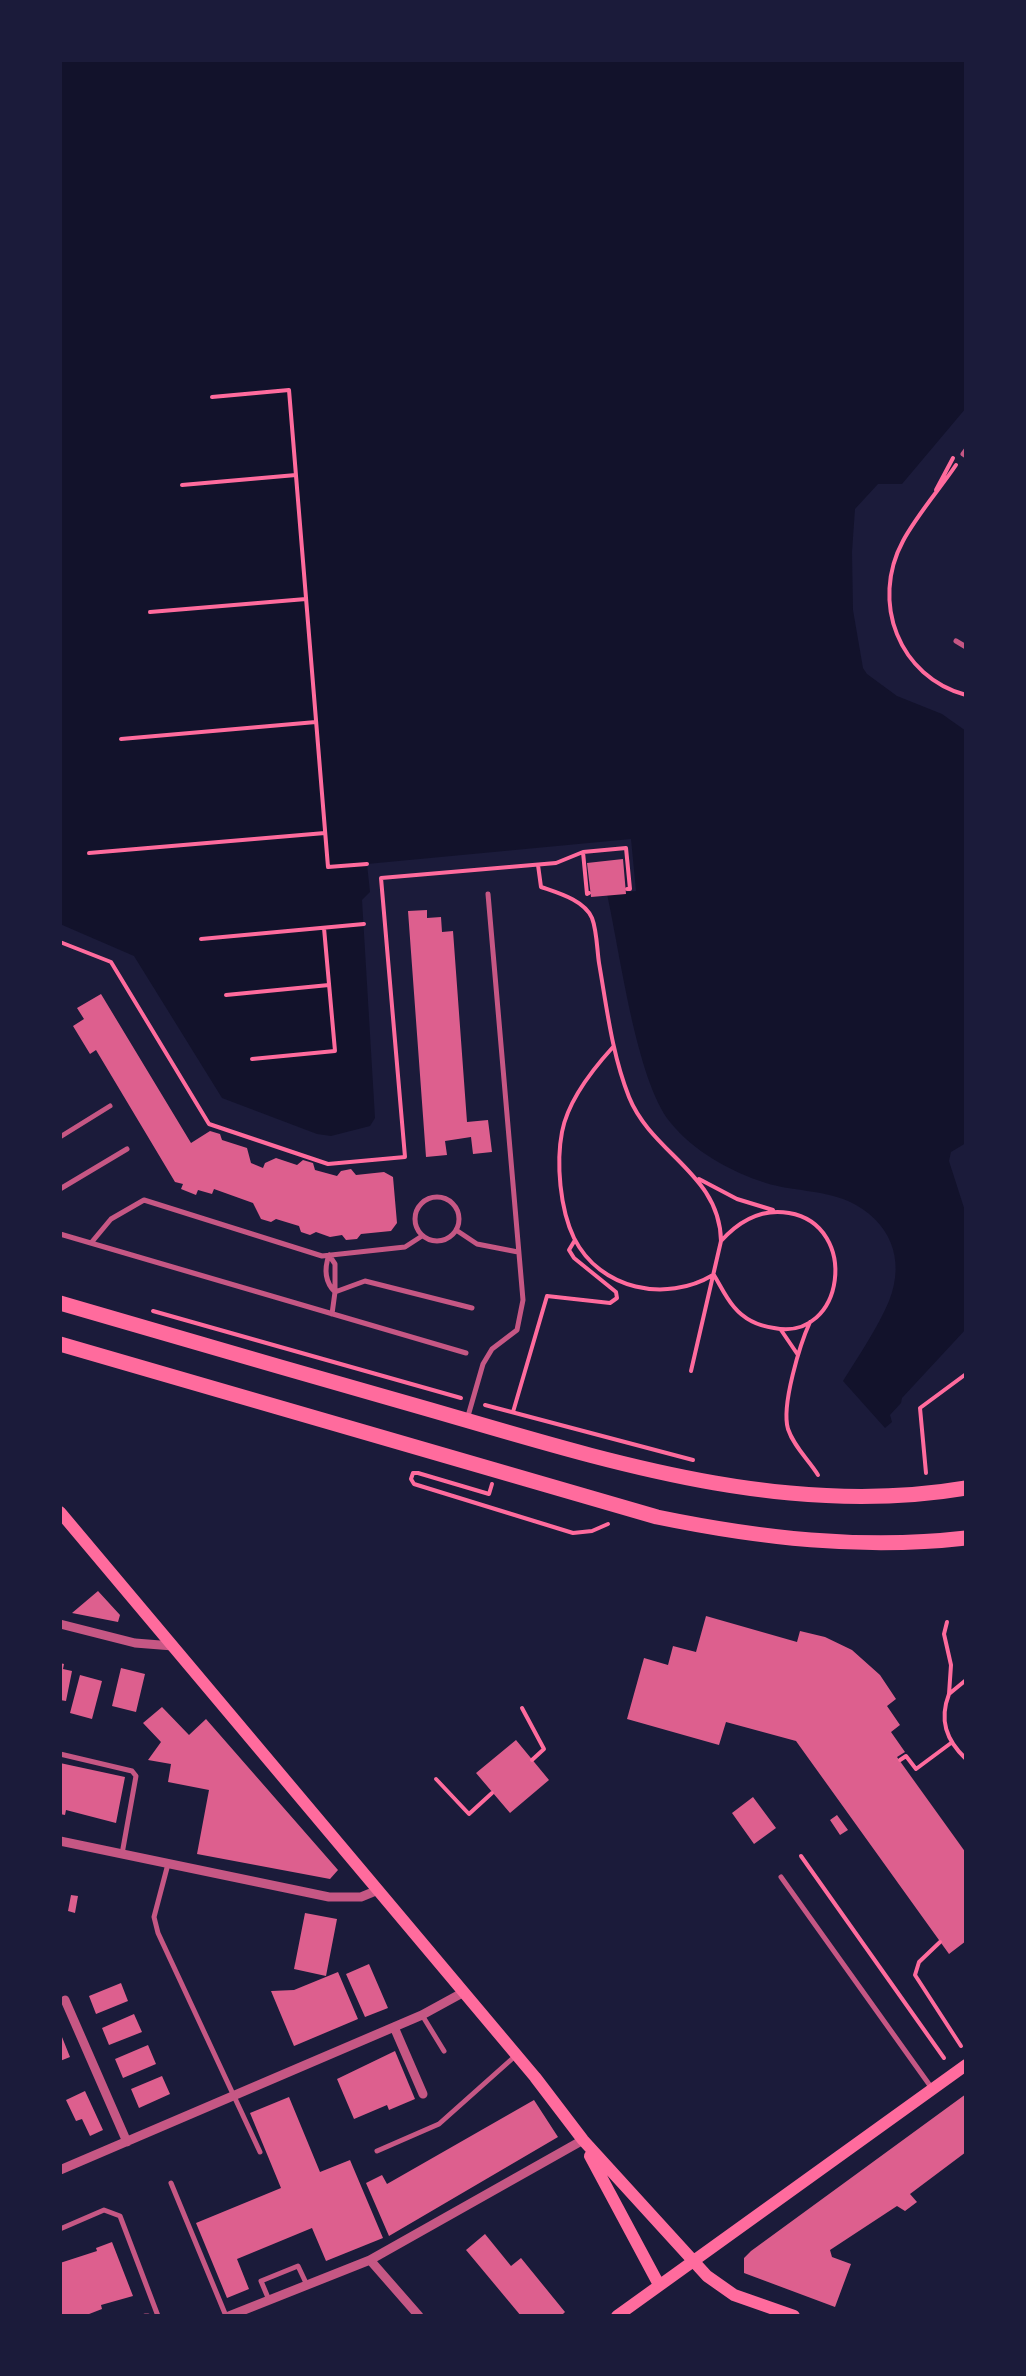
<!DOCTYPE html>
<style>
body{margin:0}
#map{position:relative;width:1026px;height:2376px;overflow:hidden;background:#1b1b3a;font-family:"Space Grotesk",sans-serif}
canvas{display:block}
.frame{position:absolute;inset:0;border:62px solid #1b1b3a;pointer-events:none}
</style>
<div id="map">
<canvas width="1026" height="2376"></canvas>
<div class="frame"></div>
</div>
<script>
const c = document.querySelector('canvas').getContext('2d');
c.lineJoin = 'round';
function fill(path, color) { c.fillStyle = color; c.fill(path, 'evenodd'); }
function stroke(path, color, width, dash) { c.strokeStyle = color; c.lineWidth = width; c.lineCap = dash ? 'butt' : 'round'; c.setLineDash(dash || []); c.stroke(path); }
fill(new Path2D(`
 M 60,60 L 966,60 L 966,408 L 902,484 L 878,484 L 855,509 L 852,552 L 853,610 L 863,668 L 867,674 L 897,696 L 942,714 L 966,731 L 966,1143 L 951,1152 L 949,1161 L 966,1214 L 966,1329 L 902,1398 L 901,1403 L 890,1415 L 892,1422 L 885,1428 L 843,1381 C 859,1355 877,1329 889,1301 C 906,1259 890,1220 848,1201 C 823,1190 791,1191 766,1183 C 731,1172 693,1151 670,1122 C 636,1079 620,952 607,894 L 636,891 L 631,839 L 367,864 L 370,892 L 362,900 L 375,1118 L 370,1126 L 331,1136 L 317,1134 L 222,1098 L 134,956 L 60,924 Z`), '#12122b');
fill(new Path2D(`
 M 623,859 L 626,894 L 591,897 L 587,863 Z
 M 427,910 L 427,918 L 441,917 L 442,932 L 453,931 L 467,1122 L 488,1120 L 492,1152 L 473,1154 L 471,1137 L 445,1141 L 447,1155 L 426,1157 L 408,911 Z
 M 101,994 L 191,1143 L 210,1131 L 220,1134 L 222,1140 L 247,1148 L 251,1163 L 263,1168 L 265,1163 L 276,1158 L 297,1165 L 303,1160 L 313,1163 L 315,1170 L 337,1176 L 341,1171 L 351,1169 L 356,1175 L 384,1172 L 393,1177 L 397,1223 L 391,1231 L 361,1234 L 357,1239 L 346,1240 L 342,1235 L 330,1237 L 316,1232 L 310,1235 L 301,1232 L 299,1226 L 276,1219 L 271,1222 L 261,1219 L 253,1203 L 214,1189 L 212,1194 L 198,1190 L 196,1195 L 181,1189 L 183,1184 L 175,1182 L 96,1050 L 90,1054 L 73,1026 L 84,1019 L 77,1008 Z
 M 98,1591 L 120,1615 L 118,1622 L 72,1613 Z
 M 706,1616 L 797,1642 L 800,1631 L 825,1637 L 852,1650 L 880,1675 L 896,1699 L 887,1706 L 900,1725 L 891,1732 L 905,1752 L 897,1757 L 966,1853 L 966,1941 L 949,1954 L 796,1741 L 726,1722 L 719,1745 L 627,1719 L 644,1658 L 668,1665 L 673,1646 L 696,1652 Z
 M 60,1663 L 64,1664 L 63,1669 L 72,1671 L 66,1701 L 60,1700 Z
 M 121,1668 L 145,1674 L 136,1712 L 112,1706 Z
 M 80,1675 L 102,1681 L 92,1719 L 70,1713 Z
 M 162,1707 L 189,1735 L 206,1719 L 338,1870 L 330,1879 L 197,1854 L 209,1790 L 168,1782 L 171,1764 L 148,1760 L 161,1742 L 143,1723 Z
 M 516,1740 L 549,1780 L 510,1813 L 476,1773 Z
 M 60,1763 L 125,1777 L 116,1823 L 66,1810 L 65,1815 L 60,1814 Z
 M 753,1797 L 776,1828 L 754,1844 L 732,1813 Z
 M 837,1815 L 848,1830 L 840,1835 L 830,1820 Z
 M 71,1895 L 78,1896 L 75,1913 L 68,1911 Z
 M 305,1913 L 337,1919 L 326,1976 L 294,1969 Z
 M 369,1964 L 388,2008 L 365,2017 L 346,1974 Z
 M 338,1972 L 358,2019 L 294,2046 L 271,1991 L 294,1990 Z
 M 121,1983 L 128,2001 L 96,2014 L 89,1996 Z
 M 134,2014 L 142,2032 L 109,2045 L 102,2028 Z
 M 60,2032 L 70,2057 L 60,2061 Z
 M 148,2045 L 156,2064 L 123,2078 L 115,2059 Z
 M 395,2051 L 415,2099 L 389,2110 L 387,2105 L 354,2119 L 337,2079 Z
 M 162,2076 L 170,2094 L 139,2108 L 131,2089 Z
 M 85,2091 L 103,2130 L 90,2136 L 82,2119 L 76,2121 L 66,2100 Z
 M 966,2094 L 966,2152 L 910,2194 L 917,2202 L 905,2211 L 897,2206 L 830,2250 L 832,2257 L 851,2264 L 835,2307 L 744,2273 L 744,2258 L 751,2251 Z
 M 289,2097 L 320,2172 L 350,2160 L 383,2238 L 326,2261 L 312,2228 L 237,2259 L 249,2289 L 227,2298 L 196,2223 L 281,2188 L 250,2113 Z
 M 534,2100 L 558,2137 L 389,2236 L 366,2183 L 382,2175 L 387,2184 Z
 M 485,2234 L 511,2266 L 521,2258 L 565,2312 L 561,2316 L 521,2316 L 466,2250 Z
 M 112,2242 L 133,2296 L 101,2305 L 102,2309 L 84,2316 L 60,2316 L 60,2263 L 97,2251 L 96,2248 Z`), '#dd5f8e');
stroke(new Path2D(`
 M 212,397 L 289,390 L 328,867 L 367,864
 M 956,465 C 939,490 917,515 903,541 C 870,602 899,677 966,695
 M 182,485 L 296,475
 M 936,490 L 953,458
 M 150,612 L 306,599
 M 121,739 L 316,722
 M 583,852 L 587,894 L 589,893
 M 89,853 L 325,833
 M 538,865 L 541,887 C 558,893 584,900 592,918 C 597,931 597,950 599,963 C 607,1009 612,1054 629,1097 C 652,1154 720,1174 721,1241
 M 201,939 L 364,924
 M 60,942 L 111,962 L 209,1124 L 328,1164 L 405,1157 L 381,878 L 556,863 L 583,852 L 626,848 L 630,889 L 627,889
 M 226,995 L 329,985
 M 613,1047 C 592,1070 568,1100 562,1132 C 556,1163 560,1209 574,1238 C 600,1290 666,1303 713,1275
 M 252,1059 L 335,1051 L 324,928
 M 699,1179 L 737,1199 L 773,1210
 M 153,1311 L 461,1398
 M 810,1322 C 800,1344 781,1406 788,1429 C 794,1447 808,1459 818,1475
 M 781,1330 L 798,1355
 M 691,1371 L 721,1241 C 739,1221 761,1208 789,1213 C 860,1225 845,1342 774,1328 C 759,1326 744,1319 734,1307 C 726,1298 720,1285 714,1275
 M 485,1405 L 693,1460
 M 513,1412 L 547,1296 L 610,1303 L 617,1298 L 616,1292 L 574,1258 L 569,1250 L 575,1240
 M 926,1473 L 920,1408 L 966,1374
 M 492,1484 L 489,1494 L 418,1473 L 413,1473 L 411,1479 L 414,1484 L 573,1533 L 592,1531 L 608,1524
 M 947,1622 L 944,1634 L 951,1665 L 949,1694
 M 966,1680 L 949,1694 C 939,1720 946,1740 966,1759
 M 522,1708 L 544,1749 L 532,1760
 M 900,1760 L 906,1756 L 916,1769 L 951,1743
 M 436,1779 L 469,1814 L 492,1793
 M 801,1856 L 944,2058
 M 940,1942 L 919,1962 L 915,1975 L 961,2046`), '#ff6b9d', 4);
stroke(new Path2D(`
 M 966,450 L 963,454 L 966,456
 M 956,641 L 966,647
 M 60,1137 L 110,1106
 M 60,1189 L 127,1149
 M415 1219a22 22 0 1 1 44 0a22 22 0 1 1-44 0Z
 M 456,1230 L 477,1244 L 518,1252
 M 60,1234 L 466,1353
 M 91,1243 L 111,1219 L 144,1200 L 322,1256 L 405,1247 L 422,1236
 M 329,1255 C 324,1269 325,1282 335,1292
 M 329,1255 L 335,1264 L 335,1292
 M 332,1314 L 335,1292 L 365,1281 L 472,1308
 M 468,1416 L 483,1364 L 492,1349 L 517,1330 L 523,1300 L 488,894
 M 60,1754 L 132,1771 L 136,1776 L 122,1854
 M 168,1864 L 154,1917 L 158,1933 L 260,2152
 M 781,1877 L 931,2087
 M 422,2015 L 444,2051
 M 377,2151 L 439,2124 L 513,2058
 M 171,2183 L 226,2316
 M 60,2229 L 104,2210 L 120,2216 L 158,2316
 M 269,2300 L 261,2281 L 298,2266 L 307,2285
 M 145,2316 L 148,2316`), '#c65784', 5);
stroke(new Path2D(`
 M 60,1624 L 135,1643 L 173,1646
 M 60,1841 L 329,1897 L 361,1897 L 378,1890
 M 65,2000 L 127,2142
 M 394,2027 L 423,2094
 M 60,2170 L 422,2015 L 464,1992
 M 370,2260 L 419,2316
 M 229,2316 L 370,2260 L 583,2140`), '#c65784', 9);
stroke(new Path2D(`
 M 60,1512 L 535,2077 L 583,2140 L 707,2276 L 734,2295 L 794,2316
 M 590,2156 L 658,2283
 M 617,2316 L 966,2065`), '#ff6b9d', 12);
stroke(new Path2D(`
 M 60,1303 C 184,1339 307,1375 431,1410 C 604,1460 784,1519 966,1488
 M 60,1344 L 657,1517 C 759,1538 862,1550 966,1538`), '#ff6b9d', 15);
</script>
